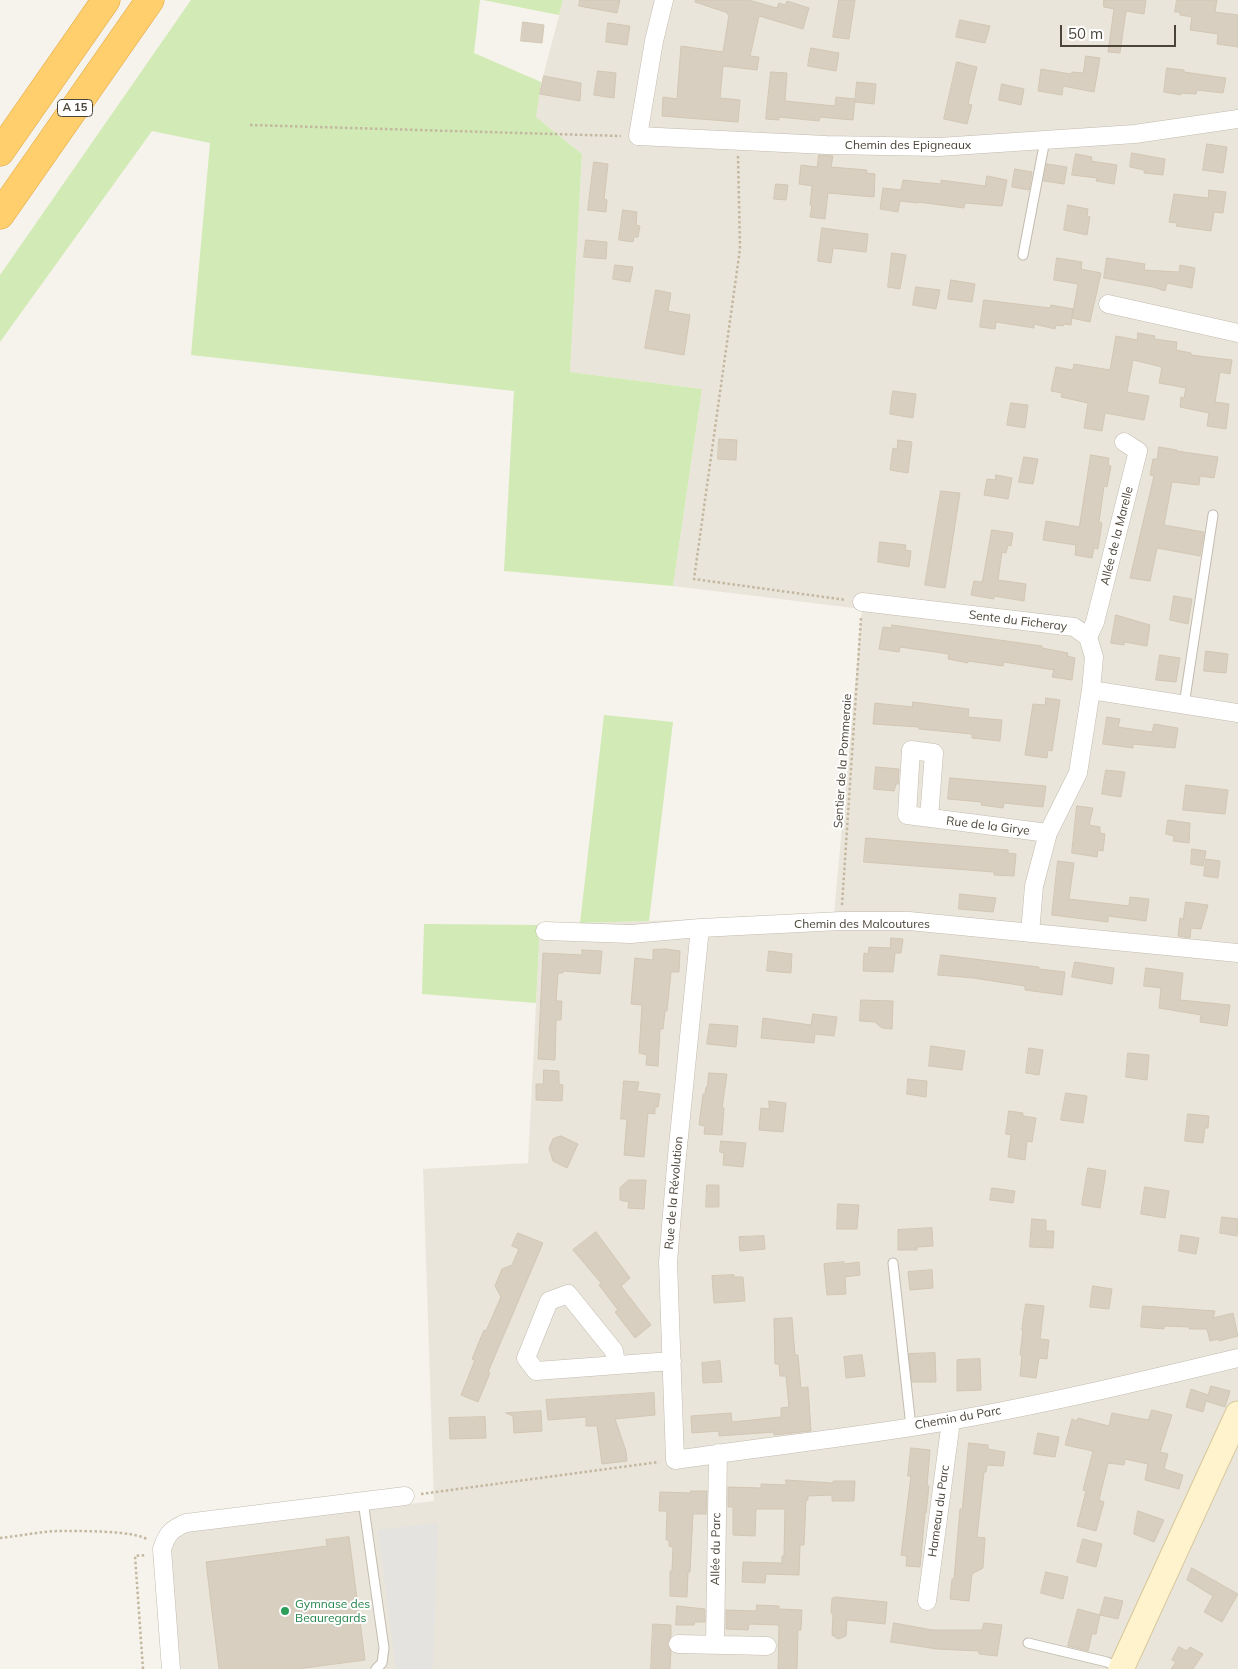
<!DOCTYPE html>
<meta charset="utf-8">
<style>
body{margin:0}
#map{position:relative;width:1238px;height:1669px;overflow:hidden;background:#f6f3ec;font-family:Mulish,sans-serif}
canvas{display:block}
.scale{position:absolute;left:1060px;top:25px;width:116px;height:22px;box-sizing:border-box;border:2px solid #4b4439;border-top:0;padding-left:6px;font-size:15px;line-height:18px;white-space:nowrap;color:#4b4439;-webkit-text-stroke:4px #fff;paint-order:stroke}
</style>
<div id="map">
<canvas width="1238" height="1669"></canvas>
<div class="scale">50 m</div>
</div>
<script>
const c = document.querySelector('canvas').getContext('2d');
c.lineJoin = 'round';
function fill(path, color) { c.fillStyle = color; c.fill(path, 'evenodd'); }
function stroke(path, color, width, dash) { c.strokeStyle = color; c.lineWidth = width; c.lineCap = dash ? 'butt' : 'round'; c.setLineDash(dash || []); c.stroke(path); }
function drawText(font, color, halo, rows, align = 'center') {
  c.font = font + ' Mulish,sans-serif'; c.lineWidth = 4; c.setLineDash([]); c.textBaseline = 'middle'; c.strokeStyle = halo; c.fillStyle = color; for (const [text, x, y, turn = 0] of rows) {
    c.save(); c.translate(x, y); c.rotate((+turn || 0) * Math.PI / 180); c.textAlign = isNaN(turn) ? turn : align; if (halo) c.strokeText(text, 0, 0); c.fillText(text, 0, 0); c.restore();
  }
}
fill(new Path2D(`
 M 563,0 L 1238,0 L 1238,1669 L 180,1669 L 170,1548 L 174,1538 L 185,1531 L 434,1501 L 423,1169 L 528,1163 L 540,925 L 834,914 L 862,609 L 673,586 L 702,389 L 570,372 L 582,154 L 536,117 L 534,111 Z`), '#eae5da');
fill(new Path2D(`
 M 191,0 L 480,0 L 474,53 L 541,82 L 536,117 L 582,154 L 570,372 L 702,389 L 673,586 L 504,571 L 514,391 L 191,355 L 210,143 L 152,131 L 0,342 L 0,275 Z
 M 483,0 L 563,0 L 559,15 Z
 M 604,715 L 673,722 L 649,921 L 580,923 Z
 M 424,924 L 540,925 L 536,1003 L 422,994 Z`), '#d2eab5');
fill(new Path2D(`
 M 438,1523 L 433,1669 L 396,1669 L 378,1530 Z`), '#e5e3e0');
const building = new Path2D(`
 M 580,0 L 620,0 L 617,13 L 579,6 Z
 M 696,0 L 749,0 L 777,8 L 779,3 L 785,5 L 787,1 L 809,8 L 803,29 L 759,16 L 750,56 L 759,57 L 757,70 L 723,66 L 720,98 L 740,100 L 738,122 L 662,116 L 663,97 L 677,99 L 681,46 L 723,52 L 729,15 L 727,14 L 728,13 L 695,2 Z
 M 839,0 L 855,0 L 849,39 L 833,37 Z
 M 1104,0 L 1146,0 L 1144,14 L 1126,11 L 1120,53 L 1108,52 L 1114,9 L 1104,7 Z
 M 1177,0 L 1217,0 L 1215,12 L 1238,15 L 1238,47 L 1217,44 L 1218,34 L 1190,30 L 1192,17 L 1180,15 L 1180,12 L 1175,12 Z
 M 960,20 L 990,26 L 985,43 L 956,37 Z
 M 523,22 L 544,25 L 542,43 L 521,41 Z
 M 608,23 L 630,26 L 627,45 L 606,42 Z
 M 811,48 L 839,53 L 836,71 L 808,66 Z
 M 1086,56 L 1100,58 L 1094,92 L 1063,86 L 1062,95 L 1038,91 L 1041,69 L 1071,74 L 1072,72 L 1083,73 Z
 M 957,62 L 977,67 L 968,104 L 972,105 L 967,124 L 944,119 Z
 M 1167,68 L 1184,70 L 1184,72 L 1226,78 L 1223,93 L 1197,90 L 1196,94 L 1181,93 L 1181,95 L 1164,92 Z
 M 598,71 L 616,73 L 614,98 L 594,95 Z
 M 771,72 L 787,73 L 785,101 L 835,106 L 836,97 L 855,99 L 853,120 L 820,117 L 819,121 L 779,117 L 779,120 L 766,119 Z
 M 544,76 L 581,83 L 580,101 L 540,94 Z
 M 857,82 L 876,84 L 874,104 L 855,102 Z
 M 1002,84 L 1024,89 L 1021,105 L 999,100 Z
 M 1207,144 L 1227,147 L 1223,173 L 1203,170 Z
 M 1132,153 L 1165,159 L 1163,175 L 1144,173 L 1144,170 L 1130,167 Z
 M 1076,154 L 1092,157 L 1091,161 L 1117,165 L 1114,184 L 1096,181 L 1097,178 L 1072,175 Z
 M 819,155 L 833,156 L 831,167 L 867,170 L 866,173 L 875,174 L 874,197 L 828,193 L 825,219 L 810,217 L 812,205 L 810,205 L 812,186 L 799,184 L 801,165 L 817,167 Z
 M 594,162 L 608,164 L 604,199 L 607,200 L 606,212 L 588,210 Z
 M 1047,164 L 1067,167 L 1064,184 L 1044,181 Z
 M 1015,169 L 1032,172 L 1029,190 L 1012,187 Z
 M 987,176 L 1007,180 L 1002,206 L 965,203 L 964,208 L 918,202 L 918,203 L 900,201 L 898,212 L 880,209 L 883,188 L 901,190 L 903,180 L 941,184 L 941,180 L 985,186 Z
 M 776,184 L 788,185 L 786,200 L 774,199 Z
 M 1209,190 L 1226,192 L 1223,213 L 1214,212 L 1211,231 L 1176,226 L 1177,223 L 1169,222 L 1174,194 L 1208,198 Z
 M 1068,205 L 1088,209 L 1087,216 L 1090,217 L 1087,235 L 1064,230 Z
 M 623,210 L 637,212 L 636,225 L 640,226 L 638,237 L 634,237 L 633,242 L 619,240 Z
 M 822,228 L 868,234 L 866,252 L 833,248 L 831,263 L 818,261 Z
 M 586,240 L 607,242 L 606,259 L 584,257 Z
 M 892,253 L 906,255 L 900,289 L 888,287 Z
 M 1057,258 L 1082,262 L 1081,269 L 1101,273 L 1090,322 L 1072,318 L 1078,284 L 1054,280 Z
 M 1107,258 L 1145,264 L 1144,270 L 1179,272 L 1180,265 L 1195,268 L 1192,288 L 1167,283 L 1165,291 L 1153,287 L 1104,278 Z
 M 615,265 L 633,267 L 630,282 L 613,279 Z
 M 951,280 L 975,284 L 972,302 L 948,299 Z
 M 916,287 L 940,290 L 936,309 L 913,305 Z
 M 656,290 L 671,293 L 668,311 L 690,315 L 684,355 L 645,348 Z
 M 984,300 L 1050,308 L 1051,305 L 1073,309 L 1071,325 L 1064,324 L 1063,326 L 1056,325 L 1055,329 L 1034,324 L 1034,328 L 996,322 L 995,329 L 980,327 Z
 M 1138,333 L 1155,336 L 1154,339 L 1177,342 L 1176,350 L 1191,353 L 1191,355 L 1232,360 L 1230,374 L 1220,372 L 1215,402 L 1229,404 L 1226,429 L 1207,426 L 1209,413 L 1180,407 L 1181,397 L 1184,398 L 1186,388 L 1159,383 L 1162,367 L 1133,360 L 1127,392 L 1149,396 L 1144,420 L 1105,413 L 1102,431 L 1084,428 L 1088,403 L 1061,397 L 1062,393 L 1051,391 L 1056,367 L 1073,370 L 1074,364 L 1110,370 L 1116,336 L 1137,340 Z
 M 893,391 L 916,394 L 913,418 L 890,414 Z
 M 1011,403 L 1028,405 L 1025,428 L 1007,425 Z
 M 719,439 L 737,440 L 736,460 L 718,459 Z
 M 898,440 L 912,442 L 908,473 L 890,470 L 893,448 L 897,449 Z
 M 1159,447 L 1177,450 L 1177,451 L 1218,457 L 1214,478 L 1200,476 L 1199,485 L 1172,482 L 1164,525 L 1204,532 L 1200,556 L 1157,548 L 1150,581 L 1130,578 L 1154,476 L 1150,475 L 1153,459 L 1157,459 Z
 M 1091,455 L 1109,458 L 1108,465 L 1111,466 L 1107,487 L 1104,486 L 1099,522 L 1102,523 L 1098,549 L 1094,548 L 1092,558 L 1075,555 L 1076,545 L 1043,540 L 1046,521 L 1079,527 Z
 M 1024,457 L 1038,459 L 1033,484 L 1019,482 Z
 M 996,475 L 1012,478 L 1008,499 L 984,495 L 987,479 L 995,480 Z
 M 941,491 L 960,493 L 945,588 L 925,585 Z
 M 992,530 L 1013,533 L 1011,546 L 1008,545 L 1006,553 L 1002,552 L 998,580 L 1026,584 L 1024,601 L 994,596 L 994,599 L 971,595 L 974,581 L 982,582 Z
 M 880,542 L 906,545 L 905,550 L 911,551 L 909,567 L 878,562 Z
 M 1174,596 L 1192,599 L 1188,624 L 1170,620 Z
 M 1116,615 L 1150,625 L 1147,646 L 1124,642 L 1124,645 L 1111,643 Z
 M 892,625 L 1042,646 L 1042,648 L 1068,653 L 1067,656 L 1075,658 L 1072,680 L 1052,677 L 1054,670 L 1004,662 L 1003,666 L 968,661 L 968,663 L 948,659 L 949,654 L 900,647 L 899,652 L 879,649 L 883,627 L 891,628 Z
 M 1206,651 L 1228,654 L 1226,673 L 1204,671 Z
 M 1160,655 L 1180,658 L 1176,682 L 1156,680 Z
 M 1046,698 L 1060,700 L 1052,751 L 1048,750 L 1047,758 L 1025,755 L 1033,704 L 1045,705 Z
 M 913,702 L 969,709 L 968,717 L 1002,720 L 1000,741 L 972,738 L 972,734 L 919,729 L 919,727 L 873,724 L 875,703 L 912,707 Z
 M 1107,717 L 1120,719 L 1118,727 L 1152,732 L 1154,724 L 1178,728 L 1175,748 L 1133,744 L 1133,748 L 1103,744 Z
 M 876,767 L 899,769 L 898,784 L 896,784 L 894,791 L 874,789 Z
 M 1106,770 L 1125,772 L 1121,797 L 1102,794 Z
 M 950,778 L 1046,786 L 1043,807 L 1004,803 L 1003,808 L 981,805 L 982,802 L 948,799 Z
 M 1186,785 L 1228,790 L 1225,814 L 1183,810 Z
 M 1077,806 L 1093,808 L 1089,825 L 1100,827 L 1100,833 L 1105,834 L 1103,851 L 1098,850 L 1097,857 L 1072,853 Z
 M 1168,820 L 1190,823 L 1189,843 L 1173,841 L 1174,836 L 1166,834 Z
 M 866,838 L 1008,850 L 1008,853 L 1016,854 L 1014,876 L 994,875 L 994,872 L 864,862 Z
 M 1192,849 L 1206,851 L 1203,866 L 1191,864 Z
 M 1206,859 L 1220,861 L 1218,878 L 1204,876 Z
 M 1058,861 L 1074,863 L 1069,899 L 1129,906 L 1130,897 L 1149,899 L 1146,921 L 1108,916 L 1108,922 L 1052,915 Z
 M 960,894 L 996,898 L 993,912 L 959,909 Z
 M 1186,902 L 1208,905 L 1201,929 L 1191,928 L 1190,938 L 1178,936 L 1180,918 L 1183,919 Z
 M 891,938 L 903,939 L 901,953 L 895,953 L 893,972 L 863,971 L 864,953 L 868,954 L 869,947 L 890,948 Z
 M 666,949 L 680,951 L 679,972 L 671,972 L 667,1011 L 665,1011 L 663,1029 L 660,1029 L 658,1066 L 646,1065 L 647,1055 L 639,1053 L 642,1005 L 631,1004 L 635,958 L 653,960 L 653,950 Z
 M 582,950 L 602,951 L 600,974 L 563,971 L 563,973 L 558,973 L 556,1001 L 562,1001 L 561,1020 L 556,1020 L 555,1060 L 538,1059 L 543,953 L 582,955 Z
 M 769,951 L 792,954 L 791,973 L 767,971 Z
 M 941,955 L 1039,967 L 1039,969 L 1065,972 L 1062,995 L 1025,990 L 1025,986 L 973,978 L 938,975 Z
 M 1075,962 L 1114,968 L 1112,984 L 1072,977 Z
 M 1146,968 L 1183,973 L 1180,1000 L 1230,1005 L 1227,1026 L 1200,1022 L 1201,1015 L 1159,1008 L 1161,988 L 1144,986 Z
 M 861,1000 L 893,1001 L 892,1029 L 882,1028 L 875,1022 L 860,1021 Z
 M 813,1014 L 837,1017 L 834,1036 L 815,1034 L 814,1043 L 761,1038 L 763,1018 L 811,1025 Z
 M 710,1024 L 738,1026 L 736,1047 L 707,1044 Z
 M 931,1046 L 965,1051 L 962,1070 L 929,1066 Z
 M 1029,1048 L 1043,1050 L 1039,1075 L 1026,1073 Z
 M 1128,1053 L 1149,1055 L 1147,1080 L 1126,1077 Z
 M 544,1070 L 559,1071 L 559,1084 L 563,1085 L 562,1101 L 536,1100 L 536,1084 L 543,1084 Z
 M 709,1073 L 727,1074 L 722,1108 L 724,1108 L 722,1135 L 704,1134 L 705,1126 L 699,1125 L 703,1094 L 705,1094 L 706,1087 L 707,1087 Z
 M 908,1079 L 927,1081 L 926,1097 L 907,1094 Z
 M 624,1081 L 639,1082 L 637,1091 L 660,1094 L 658,1107 L 655,1107 L 655,1114 L 648,1113 L 644,1157 L 624,1155 L 627,1119 L 621,1119 Z
 M 1066,1093 L 1087,1096 L 1083,1123 L 1061,1120 Z
 M 769,1101 L 786,1103 L 783,1132 L 759,1130 L 761,1108 L 769,1109 Z
 M 1009,1111 L 1023,1113 L 1023,1116 L 1036,1118 L 1032,1142 L 1027,1141 L 1025,1160 L 1008,1157 L 1011,1135 L 1006,1134 Z
 M 1188,1114 L 1209,1116 L 1208,1128 L 1205,1128 L 1203,1143 L 1185,1141 Z
 M 561,1136 L 578,1144 L 567,1168 L 553,1161 L 549,1148 L 553,1139 Z
 M 721,1141 L 746,1143 L 743,1167 L 723,1165 L 724,1153 L 720,1152 Z
 M 1088,1168 L 1106,1171 L 1100,1208 L 1082,1205 Z
 M 629,1180 L 646,1180 L 644,1209 L 628,1208 L 629,1202 L 620,1200 L 620,1188 Z
 M 707,1185 L 719,1185 L 719,1207 L 706,1207 Z
 M 1145,1187 L 1169,1191 L 1165,1218 L 1141,1214 Z
 M 992,1188 L 1015,1191 L 1013,1203 L 990,1200 Z
 M 838,1204 L 859,1205 L 857,1229 L 837,1229 Z
 M 1222,1217 L 1238,1219 L 1237,1236 L 1220,1233 Z
 M 1032,1219 L 1046,1220 L 1046,1231 L 1054,1231 L 1053,1248 L 1030,1247 Z
 M 932,1228 L 933,1246 L 917,1247 L 917,1250 L 898,1250 L 898,1230 Z
 M 596,1232 L 630,1278 L 621,1286 L 651,1325 L 635,1338 L 615,1312 L 618,1310 L 599,1285 L 601,1283 L 573,1250 Z
 M 518,1233 L 543,1243 L 488,1372 L 490,1373 L 478,1402 L 461,1395 L 475,1360 L 472,1359 L 484,1330 L 486,1331 L 501,1297 L 495,1286 L 502,1269 L 512,1265 L 519,1249 L 512,1246 Z
 M 1181,1235 L 1199,1238 L 1196,1254 L 1179,1251 Z
 M 764,1236 L 765,1249 L 740,1251 L 739,1237 Z
 M 844,1262 L 844,1264 L 859,1262 L 860,1275 L 845,1277 L 846,1294 L 827,1295 L 824,1264 Z
 M 932,1270 L 933,1288 L 910,1290 L 908,1272 Z
 M 734,1275 L 734,1277 L 743,1277 L 745,1301 L 714,1303 L 712,1276 Z
 M 1093,1286 L 1112,1289 L 1109,1309 L 1090,1307 Z
 M 1026,1304 L 1044,1306 L 1040,1339 L 1049,1340 L 1047,1359 L 1039,1358 L 1036,1378 L 1020,1376 L 1022,1355 L 1020,1355 L 1023,1330 L 1022,1330 Z
 M 1143,1306 L 1215,1311 L 1213,1318 L 1233,1313 L 1238,1336 L 1219,1341 L 1219,1339 L 1210,1341 L 1207,1329 L 1189,1329 L 1190,1327 L 1164,1326 L 1164,1329 L 1141,1327 Z
 M 792,1318 L 795,1355 L 798,1355 L 801,1388 L 808,1387 L 811,1431 L 774,1435 L 774,1432 L 719,1436 L 719,1431 L 692,1433 L 691,1416 L 731,1413 L 732,1422 L 781,1417 L 781,1408 L 789,1407 L 786,1376 L 780,1376 L 779,1364 L 775,1364 L 774,1319 Z
 M 935,1353 L 936,1382 L 912,1382 L 909,1354 Z
 M 862,1355 L 865,1376 L 846,1378 L 844,1357 Z
 M 980,1359 L 981,1390 L 957,1391 L 957,1360 Z
 M 720,1361 L 722,1382 L 703,1383 L 702,1363 Z
 M 1211,1386 L 1230,1391 L 1225,1407 L 1206,1401 L 1203,1412 L 1186,1407 L 1191,1389 L 1208,1395 Z
 M 654,1393 L 655,1415 L 615,1419 L 626,1451 L 627,1461 L 602,1464 L 597,1426 L 586,1426 L 586,1417 L 548,1420 L 546,1400 Z
 M 1152,1410 L 1172,1415 L 1160,1452 L 1168,1454 L 1164,1469 L 1183,1475 L 1179,1489 L 1145,1480 L 1148,1464 L 1125,1459 L 1124,1465 L 1108,1463 L 1099,1500 L 1104,1502 L 1096,1531 L 1077,1526 L 1086,1491 L 1083,1490 L 1093,1451 L 1065,1445 L 1072,1419 L 1077,1421 L 1078,1418 L 1109,1426 L 1112,1413 L 1148,1420 Z
 M 541,1411 L 542,1431 L 514,1433 L 513,1416 L 506,1413 Z
 M 485,1417 L 486,1438 L 450,1439 L 449,1418 Z
 M 1038,1433 L 1059,1437 L 1055,1457 L 1034,1454 Z
 M 969,1443 L 988,1445 L 988,1449 L 1005,1452 L 1003,1466 L 987,1465 L 986,1472 L 984,1472 L 977,1537 L 985,1538 L 983,1568 L 972,1574 L 969,1601 L 950,1599 L 952,1579 L 954,1579 L 960,1509 L 962,1509 Z
 M 911,1448 L 930,1450 L 927,1486 L 929,1486 L 926,1513 L 925,1513 L 920,1567 L 906,1566 L 907,1556 L 901,1555 L 911,1476 L 908,1476 Z
 M 786,1480 L 833,1483 L 833,1481 L 855,1481 L 854,1501 L 832,1501 L 832,1495 L 808,1496 L 808,1500 L 806,1500 L 804,1545 L 800,1545 L 799,1575 L 766,1574 L 765,1583 L 742,1582 L 743,1562 L 782,1563 L 782,1556 L 784,1556 L 785,1509 L 756,1509 L 755,1536 L 733,1535 L 733,1507 L 728,1507 L 728,1487 L 761,1488 L 761,1484 L 786,1485 Z
 M 691,1491 L 707,1491 L 706,1514 L 693,1514 L 690,1572 L 688,1572 L 687,1597 L 670,1596 L 670,1571 L 672,1571 L 673,1547 L 669,1546 L 669,1540 L 666,1540 L 667,1511 L 659,1511 L 660,1492 L 690,1493 Z
 M 1138,1511 L 1164,1520 L 1154,1542 L 1134,1534 Z
 M 349,1537 L 365,1660 L 297,1669 L 219,1669 L 206,1562 L 327,1546 L 326,1540 Z
 M 1083,1539 L 1102,1544 L 1096,1567 L 1077,1562 Z
 M 1192,1568 L 1238,1594 L 1222,1622 L 1204,1612 L 1213,1596 L 1187,1580 Z
 M 1046,1572 L 1068,1577 L 1063,1599 L 1041,1593 Z
 M 835,1597 L 887,1602 L 885,1624 L 847,1620 L 846,1636 L 838,1639 L 832,1635 L 833,1614 L 831,1613 L 832,1599 Z
 M 1105,1597 L 1123,1601 L 1118,1619 L 1100,1615 Z
 M 757,1605 L 779,1606 L 779,1609 L 802,1610 L 801,1630 L 798,1630 L 797,1669 L 778,1669 L 779,1625 L 749,1624 L 748,1630 L 726,1629 L 726,1610 L 756,1611 Z
 M 677,1606 L 705,1609 L 705,1622 L 695,1622 L 694,1625 L 676,1625 Z
 M 1078,1609 L 1100,1615 L 1096,1634 L 1092,1634 L 1088,1651 L 1068,1646 Z
 M 894,1623 L 932,1630 L 982,1630 L 984,1623 L 1002,1625 L 997,1656 L 979,1654 L 979,1651 L 937,1649 L 891,1642 Z
 M 653,1624 L 671,1625 L 671,1636 L 667,1644 L 671,1651 L 670,1669 L 651,1669 Z
 M 1179,1647 L 1187,1651 L 1190,1647 L 1203,1654 L 1193,1669 L 1171,1669 L 1176,1662 L 1172,1660 Z`);
fill(building, '#d8cfc1');
stroke(building, '#d3c7b4', 1);
const service = new Path2D(`
 M 1023,255 L 1045,140
 M 1184,705 L 1213,515
 M 893,1263 L 911,1427
 M 363,1501 L 384,1648 L 382,1663 L 376,1669
 M 1028,1643 L 1107,1662 L 1119,1668`);
const minor = new Path2D(`
 M 664,0 L 654,41 L 638,136 L 826,145 L 939,147 L 1135,134 L 1238,119
 M 1108,304 L 1238,333
 M 862,602 L 1074,627 L 1088,637 L 1094,657 L 1091,690 L 1238,713
 M 1088,637 L 1095,622 L 1138,451 L 1124,442
 M 929,818 L 934,753 L 911,750 L 907,815 L 1048,833
 M 700,928 L 676,1166 L 668,1262 L 675,1460 C 767,1446 858,1437 949,1421 C 1046,1404 1142,1381 1238,1358
 M 545,931 L 631,934 L 700,928 L 841,921 L 909,921 L 1238,953
 M 1030,933 L 1034,886 L 1048,833 L 1078,773 L 1091,690
 M 616,1365 L 614,1351 L 568,1294 L 549,1301 L 526,1358 L 536,1371 L 672,1361
 M 927,1601 L 951,1421
 M 678,1644 L 767,1646
 M 715,1644 L 718,1453
 M 171,1669 L 162,1549 C 167,1534 171,1529 186,1523 L 405,1496`);
const secondary = new Path2D(`
 M 1121,1669 L 1238,1414`);
const motorway = new Path2D(`
 M 0,152 L 106,0
 M 0,215 L 150,0`);
stroke(service, '#c2bbae', 11);
stroke(minor, '#c2bbae', 19);
stroke(secondary, '#d6c79b', 27);
stroke(motorway, '#e0a43c', 29);
stroke(new Path2D(`
 M 250,125 L 621,136
 M 738,156 L 740,249 L 694,579 L 846,600
 M 842,905 L 861,618
 M 421,1494 L 659,1462
 M 0,1538 C 19,1536 38,1532 57,1531 C 75,1531 136,1530 148,1540
 M 143,1669 L 135,1556 L 146,1555`), '#c4b79f', 2.5, [2.5, 2.5]);
stroke(service, '#fff', 9);
stroke(minor, '#fff', 18);
stroke(secondary, '#fff3cd', 25);
stroke(motorway, '#ffcf6e', 28);
for (const [x, y, r, color] of [
 [285,1611,5,"#2e9e5b"]
]) { const dot = new Path2D(); dot.arc(x, y, r, 0, 2 * Math.PI); c.fillStyle = color; c.fill(dot); stroke(dot, '#fff', 2); }
for (const [x, y, w] of [
 [75,108,35]
]) { const box = new Path2D(); box.roundRect(x - w / 2, y - 8.5, w, 17, 4); c.fillStyle = '#fff'; c.fill(box); stroke(box, '#4b4439', 1); }
drawText('bold 11px', '#4b4439', null, [
 ["A 15",75,108]
]);
drawText('12px', '#4b4439', '#fff', [
 ["Chemin des Epigneaux",908,145],
 ["Allée de la Marelle",1117,536,-76],
 ["Sente du Ficheray",1018,621,7],
 ["Sentier de la Pommeraie",843,761,-86],
 ["Rue de la Girye",988,826,7],
 ["Chemin des Malcoutures",862,924],
 ["Rue de la Révolution",674,1193,-85],
 ["Chemin du Parc",958,1418,-10],
 ["Hameau du Parc",939,1511,-82],
 ["Allée du Parc",716,1549,-89]
]);
drawText('12px', '#27864d', '#fff', [
 ["Gymnase des",295,1604],
 ["Beauregards",295,1618]
], 'left');
</script>
